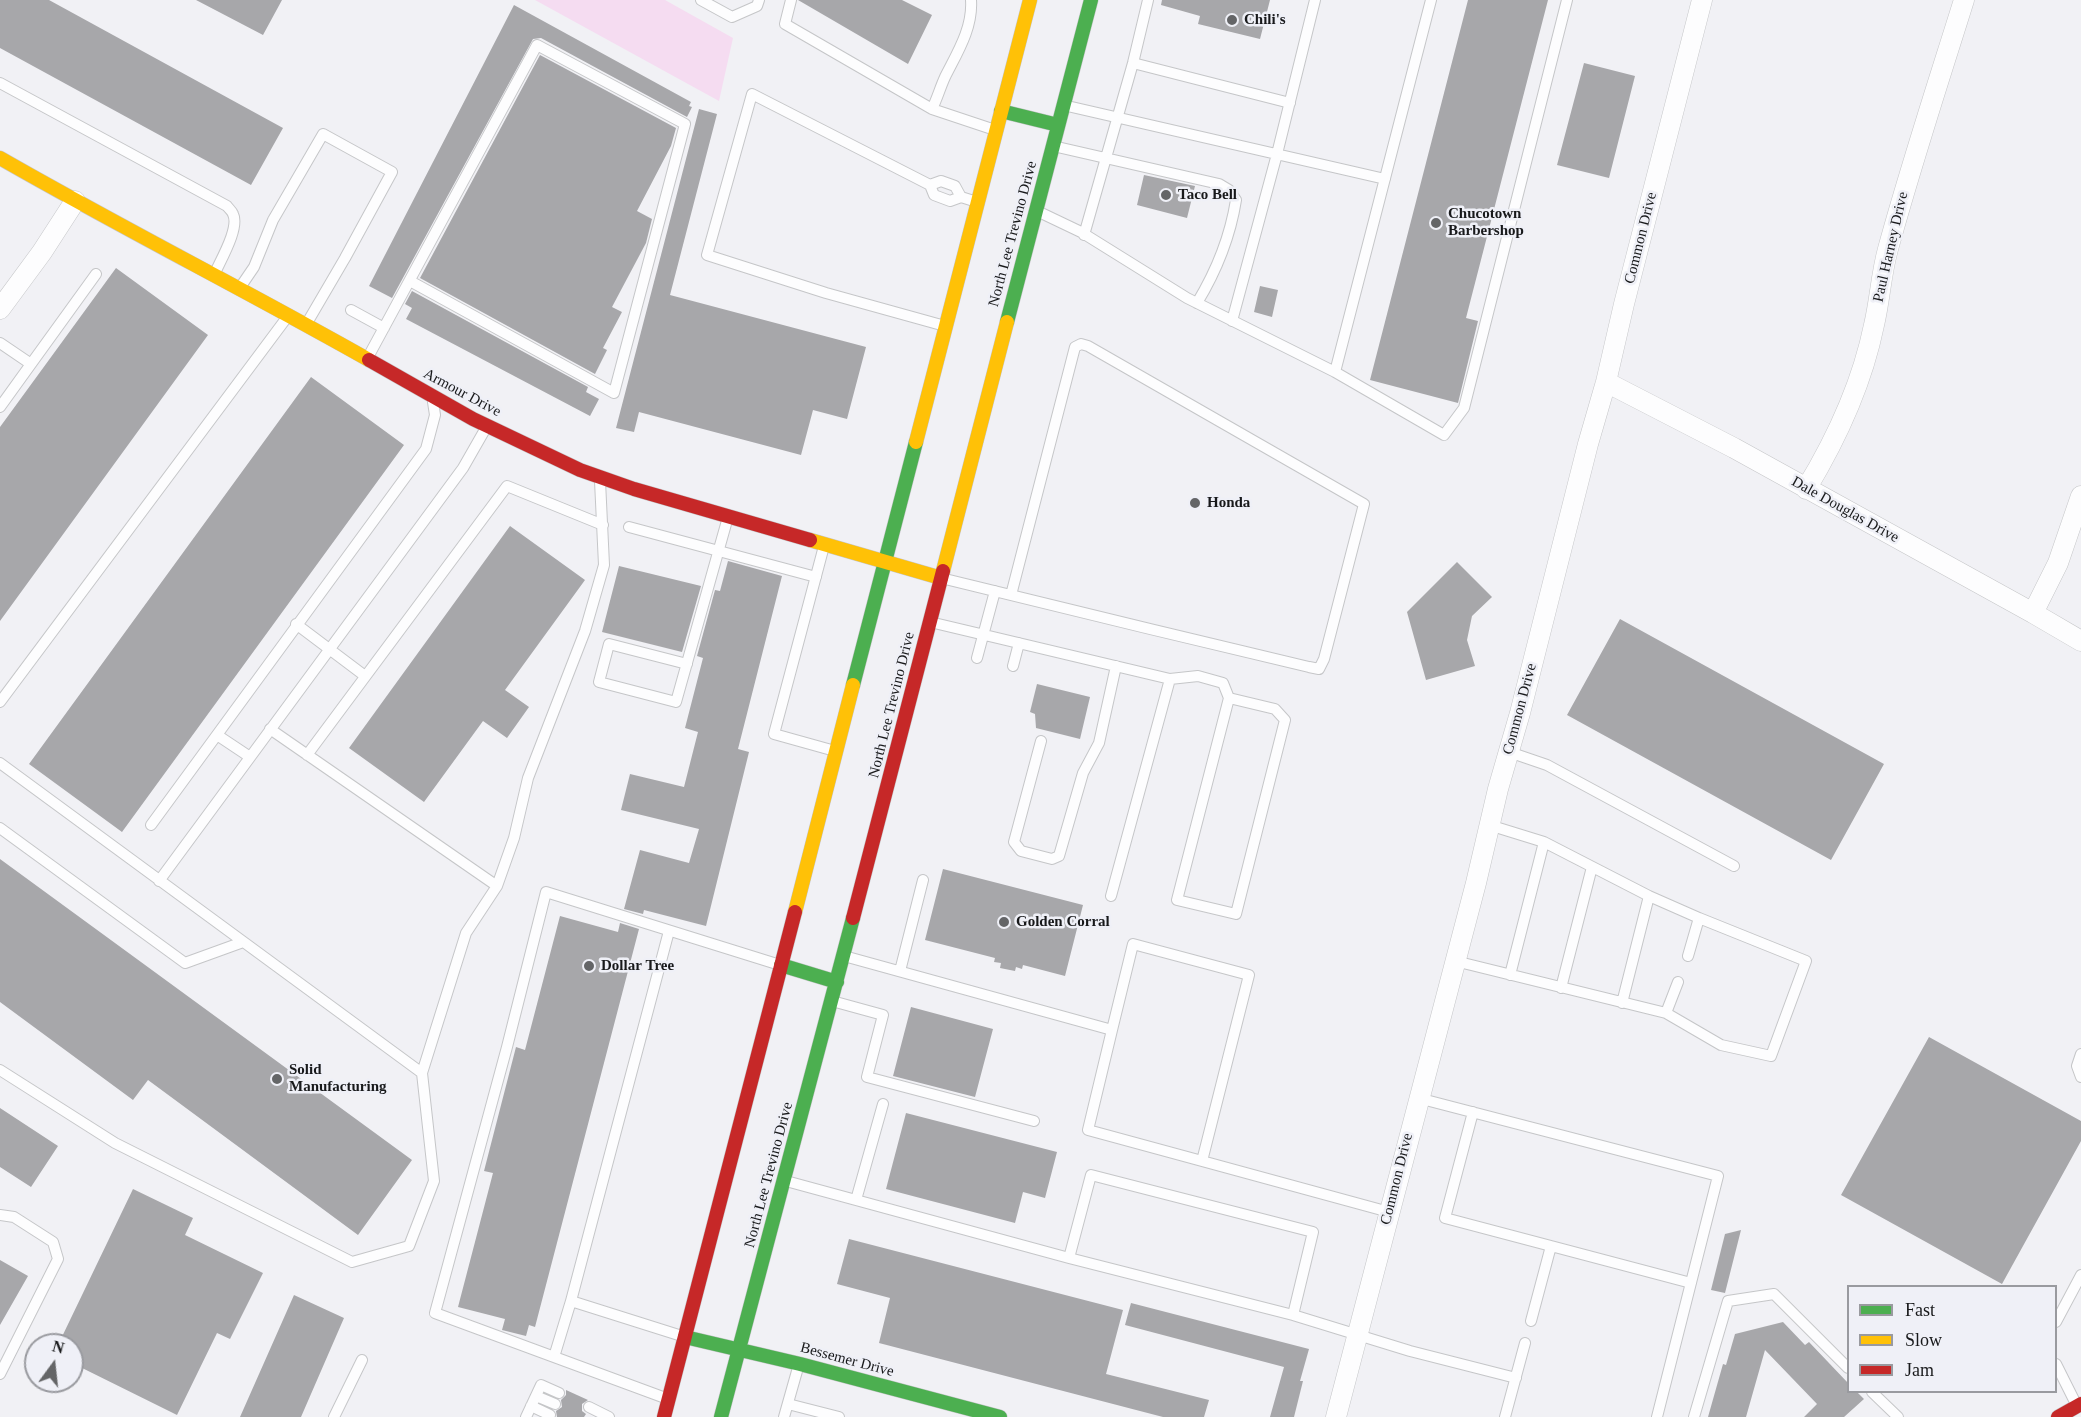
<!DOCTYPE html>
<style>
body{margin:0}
#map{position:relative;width:2081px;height:1417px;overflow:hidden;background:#f1f1f5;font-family:Georgia,serif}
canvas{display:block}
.legend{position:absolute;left:1847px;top:1285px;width:210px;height:108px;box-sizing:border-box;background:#eff0f7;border:2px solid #999a9f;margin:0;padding:8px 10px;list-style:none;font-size:18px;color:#18191b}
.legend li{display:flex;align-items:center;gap:12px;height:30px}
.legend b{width:30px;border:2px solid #999a9f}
.north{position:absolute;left:24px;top:1333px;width:60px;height:60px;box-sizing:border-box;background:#eff0f7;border:2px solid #999a9f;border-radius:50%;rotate:15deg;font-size:16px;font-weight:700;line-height:24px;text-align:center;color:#18191b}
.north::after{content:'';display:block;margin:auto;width:21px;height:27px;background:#646567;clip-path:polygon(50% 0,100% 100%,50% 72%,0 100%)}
</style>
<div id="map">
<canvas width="2081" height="1417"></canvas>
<ul class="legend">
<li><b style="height:8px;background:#4caf50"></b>Fast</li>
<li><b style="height:8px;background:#ffc107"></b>Slow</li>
<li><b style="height:8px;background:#c62828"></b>Jam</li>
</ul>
<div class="north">N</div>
</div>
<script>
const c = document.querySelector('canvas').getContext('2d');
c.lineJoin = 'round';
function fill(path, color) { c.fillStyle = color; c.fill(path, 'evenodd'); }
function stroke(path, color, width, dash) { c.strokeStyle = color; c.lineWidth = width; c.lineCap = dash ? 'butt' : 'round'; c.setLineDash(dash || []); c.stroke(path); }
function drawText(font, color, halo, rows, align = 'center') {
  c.font = font + ' Georgia,serif'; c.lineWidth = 5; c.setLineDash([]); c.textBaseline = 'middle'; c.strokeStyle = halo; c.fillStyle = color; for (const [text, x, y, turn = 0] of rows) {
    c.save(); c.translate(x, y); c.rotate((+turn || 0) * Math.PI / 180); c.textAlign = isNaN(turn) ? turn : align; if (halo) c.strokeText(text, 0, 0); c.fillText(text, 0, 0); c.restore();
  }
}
fill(new Path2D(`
 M 535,0 L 665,0 L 733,38 L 719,101 Z`), '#f5dcf1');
fill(new Path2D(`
 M 0,0 L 49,0 L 283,128 L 251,185 L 0,48 Z
 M 196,0 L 282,0 L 263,35 Z
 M 798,0 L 902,0 L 932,15 L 908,64 Z
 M 1162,0 L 1270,0 L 1260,39 L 1198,24 L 1200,16 L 1161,5 Z
 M 1468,0 L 1548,0 L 1466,318 L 1478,321 L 1458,403 L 1370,380 Z
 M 514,5 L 691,102 L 689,106 L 692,107 L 687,117 L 541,38 L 533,39 L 392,298 L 369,286 Z
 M 540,55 L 676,128 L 671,146 L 637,211 L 652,219 L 646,243 L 612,307 L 622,312 L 603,348 L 607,350 L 595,374 L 420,278 Z
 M 1584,63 L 1635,76 L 1609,178 L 1557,165 Z
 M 699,109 L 717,114 L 670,295 L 866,347 L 847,419 L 813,410 L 801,455 L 639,412 L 634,432 L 616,428 Z
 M 1144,175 L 1195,186 L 1187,218 L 1137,205 Z
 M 116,268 L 208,335 L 0,621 L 0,427 Z
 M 1260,286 L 1278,290 L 1272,317 L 1254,312 Z
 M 412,291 L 588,387 L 586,392 L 599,399 L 590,416 L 406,319 L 412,308 L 405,304 Z
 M 311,377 L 404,445 L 122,832 L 29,764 Z
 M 510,526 L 585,580 L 505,690 L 529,707 L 507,738 L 483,721 L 424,802 L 349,748 Z
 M 728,561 L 782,576 L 738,749 L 749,752 L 706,926 L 644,910 L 643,914 L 624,909 L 640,850 L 689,863 L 699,829 L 621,810 L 630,774 L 684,787 L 698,732 L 685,728 L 703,658 L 697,656 L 715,590 L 720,591 Z
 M 1457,562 L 1492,597 L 1472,616 L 1467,640 L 1475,666 L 1426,680 L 1407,612 Z
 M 619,566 L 701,586 L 682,652 L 602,632 Z
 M 1620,619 L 1884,764 L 1831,860 L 1567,715 Z
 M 1037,684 L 1090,697 L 1080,739 L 1036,728 L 1035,714 L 1030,712 Z
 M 0,859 L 412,1160 L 358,1235 L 148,1080 L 133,1100 L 0,1002 Z
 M 943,869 L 1083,905 L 1065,976 L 1023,965 L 1022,969 L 1016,967 L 1015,971 L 1000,968 L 1001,963 L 994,962 L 995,958 L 925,940 Z
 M 560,916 L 618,932 L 620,923 L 639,929 L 535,1327 L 529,1325 L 526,1336 L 502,1330 L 505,1319 L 458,1307 L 493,1173 L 484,1171 L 516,1047 L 525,1050 Z
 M 911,1007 L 993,1029 L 975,1097 L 893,1076 Z
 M 1929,1037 L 2081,1121 L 2081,1141 L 2002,1284 L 1841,1195 Z
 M 0,1108 L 58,1146 L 31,1187 L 0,1167 Z
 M 906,1113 L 1057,1152 L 1045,1198 L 1023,1192 L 1015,1223 L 886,1189 Z
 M 133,1189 L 193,1218 L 185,1235 L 263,1273 L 230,1339 L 217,1333 L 177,1415 L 72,1363 L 72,1345 L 58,1345 Z
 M 1741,1230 L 1725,1293 L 1711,1290 L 1725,1234 Z
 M 849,1239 L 1123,1310 L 1106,1374 L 1209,1400 L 1204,1417 L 1163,1417 L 879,1343 L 890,1298 L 837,1284 Z
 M 0,1260 L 28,1276 L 0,1325 Z
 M 294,1295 L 344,1318 L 301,1417 L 240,1417 Z
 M 1131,1303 L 1309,1349 L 1300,1381 L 1303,1381 L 1294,1417 L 1270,1417 L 1284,1367 L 1125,1325 Z
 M 1783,1322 L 1805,1345 L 1809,1342 L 1848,1383 L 1848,1392 L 1857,1392 L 1864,1399 L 1844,1417 L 1804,1417 L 1817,1404 L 1765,1350 L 1746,1417 L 1708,1417 L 1723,1364 L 1726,1365 L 1735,1334 Z
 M 566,1390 L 588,1400 L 582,1404 L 582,1411 L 586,1414 L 584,1417 L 557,1417 L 556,1411 L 562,1407 L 561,1400 L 566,1395 Z`), '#a7a7aa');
const lane = new Path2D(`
 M 701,0 L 732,17 L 757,6 L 759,0
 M 791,0 L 785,24 L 932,109
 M 971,0 C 973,28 957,53 945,77 C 940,88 937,99 932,109 L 995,130
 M 1133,63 L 1290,103
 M 0,83 L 227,206 C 229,209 232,211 233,214 C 240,228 220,261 214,275
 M 1063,105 L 1385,179
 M 1053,146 L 1219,184 L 1229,190 L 1236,200 C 1230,238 1217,270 1197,303
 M 930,185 L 941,181 L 955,186 L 961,197
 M 1037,211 L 1081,232 L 1187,298 L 1335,372 L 1431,0
 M 1084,235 L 1133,63 L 1148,0
 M 239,289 L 254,267 L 273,220 L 323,134 L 392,172 L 345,258 L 307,323
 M 351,310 L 384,328
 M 1232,321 L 1277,154 L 1315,0
 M 945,326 L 826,293 L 707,255 L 752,94 L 930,185 L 934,195 L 950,201 L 961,197 L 977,202
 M 0,343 L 31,364 L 0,407
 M 367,359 L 537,45 L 685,124 L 614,393 L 410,281
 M 31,364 L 96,274
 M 1335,372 L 1444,435 L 1464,408 L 1567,0
 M 629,527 L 816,577
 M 824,546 L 774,734 L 835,751
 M 941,578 C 1064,608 1186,638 1309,667 L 1319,669 L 1324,659 L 1364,504 L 1088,346 L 1081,344 L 1075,347 L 1011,595
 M 930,622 L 1170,679 L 1111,896
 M 296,624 L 365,676
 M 977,658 L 995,591
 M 687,664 L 609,644 L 599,682 L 676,702 L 728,517
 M 1013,666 L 1019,643
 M 1170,679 L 1198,676 L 1223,683 L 1229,698 L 1275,709 L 1285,720 L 1236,914 L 1177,900 L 1229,698
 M 0,702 L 288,316
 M 270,729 L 497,886
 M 217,735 L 250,757
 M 1041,741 L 1014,842 L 1021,851 L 1052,859 L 1059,856 L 1083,773 L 1099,743 L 1116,666
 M 1509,752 L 1547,765 L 1734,866
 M 307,755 L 507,486 L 603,525
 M 0,763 L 422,1073
 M 151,825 L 426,449 L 435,415 L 433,402
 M 1489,825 L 1544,842
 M 0,828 L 185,963 L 243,942
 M 159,881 L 463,468 L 487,426
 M 669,931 L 571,1301 L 685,1337
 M 844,956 L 1112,1030 L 1088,1130 L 1202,1161 L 1249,975 L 1133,944 L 1112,1030
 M 1455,961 L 1666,1013 L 1678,982
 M 900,971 L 923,880
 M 1510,975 L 1544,842 L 1649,896 L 1699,918 L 1688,956
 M 1561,988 L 1592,867
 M 832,1001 L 883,1015 L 867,1077 L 1034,1121
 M 1622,1003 L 1649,896
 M 1666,1013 L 1721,1045 L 1771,1056 L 1806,961 L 1699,918
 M 2081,1054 L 2077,1066 L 2081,1077
 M 0,1070 L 115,1143 L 352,1262 L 409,1246 L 434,1181 L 422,1073 L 466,933 L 497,886 L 514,838 L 528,778 L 585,631 L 604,565 L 600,481
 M 1418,1098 L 1718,1176 L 1657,1417
 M 1473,1112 L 1445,1218 L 1691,1283
 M 1202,1161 L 1389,1212
 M 786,1181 L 1069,1258 L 1293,1315 L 1410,1351 L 1516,1378
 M 856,1200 L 883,1104
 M 0,1215 L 14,1217 L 53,1242 L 58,1259 L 0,1374
 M 1069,1258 L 1091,1175 L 1313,1232 L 1293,1315
 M 1531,1321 L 1551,1246
 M 2056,1322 L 2081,1275
 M 554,1357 L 571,1301
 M 2056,1364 L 2077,1406
 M 1872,1392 L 1898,1417
 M 536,1396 L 555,1404
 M 668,1399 L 435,1313 L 507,1047 L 546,892 L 780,965
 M 788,1404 L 839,1417
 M 531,1406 L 550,1415
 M 589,1407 L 609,1417
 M 334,1417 L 362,1360
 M 526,1417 L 541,1385 L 559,1393
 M 784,1417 L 799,1364
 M 1505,1417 L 1525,1343
 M 1694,1417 L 1728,1301 L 1774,1294 L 1848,1368`);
const street = new Path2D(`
 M 0,309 L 42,252 L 75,201
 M 1606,382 L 1734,448 L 2033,613 L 2081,641
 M 1806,489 C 1837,438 1862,384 1874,325 C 1880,300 1881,274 1888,249 C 1911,165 1938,83 1964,0
 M 2033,613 L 2058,563 L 2081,496
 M 1336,1417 L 1476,883 L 1498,789 L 1520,713 L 1588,444 L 1606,382 L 1624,304 L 1702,0`);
const fast = new Path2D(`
 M 1001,111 L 1058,125
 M 1007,322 L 1091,0
 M 853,685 L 916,442
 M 781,965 L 837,982
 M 685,1337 L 800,1364 L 1000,1417
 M 721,1417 L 853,918`);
const slow = new Path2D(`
 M 0,158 C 122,228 247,291 369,360
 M 916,442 L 1030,0
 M 810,540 L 941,578
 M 943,571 L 1007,322
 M 795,912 L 853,685`);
const jam = new Path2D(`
 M 369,360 L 473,419 L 580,470 L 634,489 L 810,540
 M 853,918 L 943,571
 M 664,1417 L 795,912
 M 2058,1417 L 2081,1404`);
stroke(lane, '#c5c6c8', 12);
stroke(street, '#c5c6c8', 21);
stroke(fast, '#c5c6c8', 15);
stroke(slow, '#c5c6c8', 15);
stroke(jam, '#c5c6c8', 15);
stroke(lane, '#fdfdfe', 10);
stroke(street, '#fdfdfe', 20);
stroke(fast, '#4caf50', 14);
stroke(slow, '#ffc107', 14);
stroke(jam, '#c62828', 14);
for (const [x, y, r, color] of [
 [1232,20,6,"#646567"],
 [1166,195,6,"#646567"],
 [1436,223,6,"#646567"],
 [1195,503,6,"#646567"],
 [1004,922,6,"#646567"],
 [589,966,6,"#646567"],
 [277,1079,6,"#646567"]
]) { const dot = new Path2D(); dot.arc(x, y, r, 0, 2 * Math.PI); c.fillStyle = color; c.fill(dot); stroke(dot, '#eff0f7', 2); }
drawText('bold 15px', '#18191b', '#eff0f7', [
 ["Chili's",1244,20],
 ["Taco Bell",1178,195],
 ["Chucotown",1448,214],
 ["Barbershop",1448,231],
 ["Honda",1207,503],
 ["Golden Corral",1016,922],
 ["Dollar Tree",601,966],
 ["Solid",289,1070],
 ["Manufacturing",289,1087]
], 'left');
drawText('15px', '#18191b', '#eff0f7', [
 ["North Lee Trevino Drive",1013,234,-75],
 ["Common Drive",1641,238,-76],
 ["Paul Harney Drive",1891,247,-77],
 ["Armour Drive",462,393,28],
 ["Dale Douglas Drive",1845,510,29],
 ["North Lee Trevino Drive",892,705,-76],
 ["Common Drive",1520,709,-75],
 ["North Lee Trevino Drive",769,1175,-75],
 ["Common Drive",1397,1179,-76],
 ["Bessemer Drive",847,1360,15]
]);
</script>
